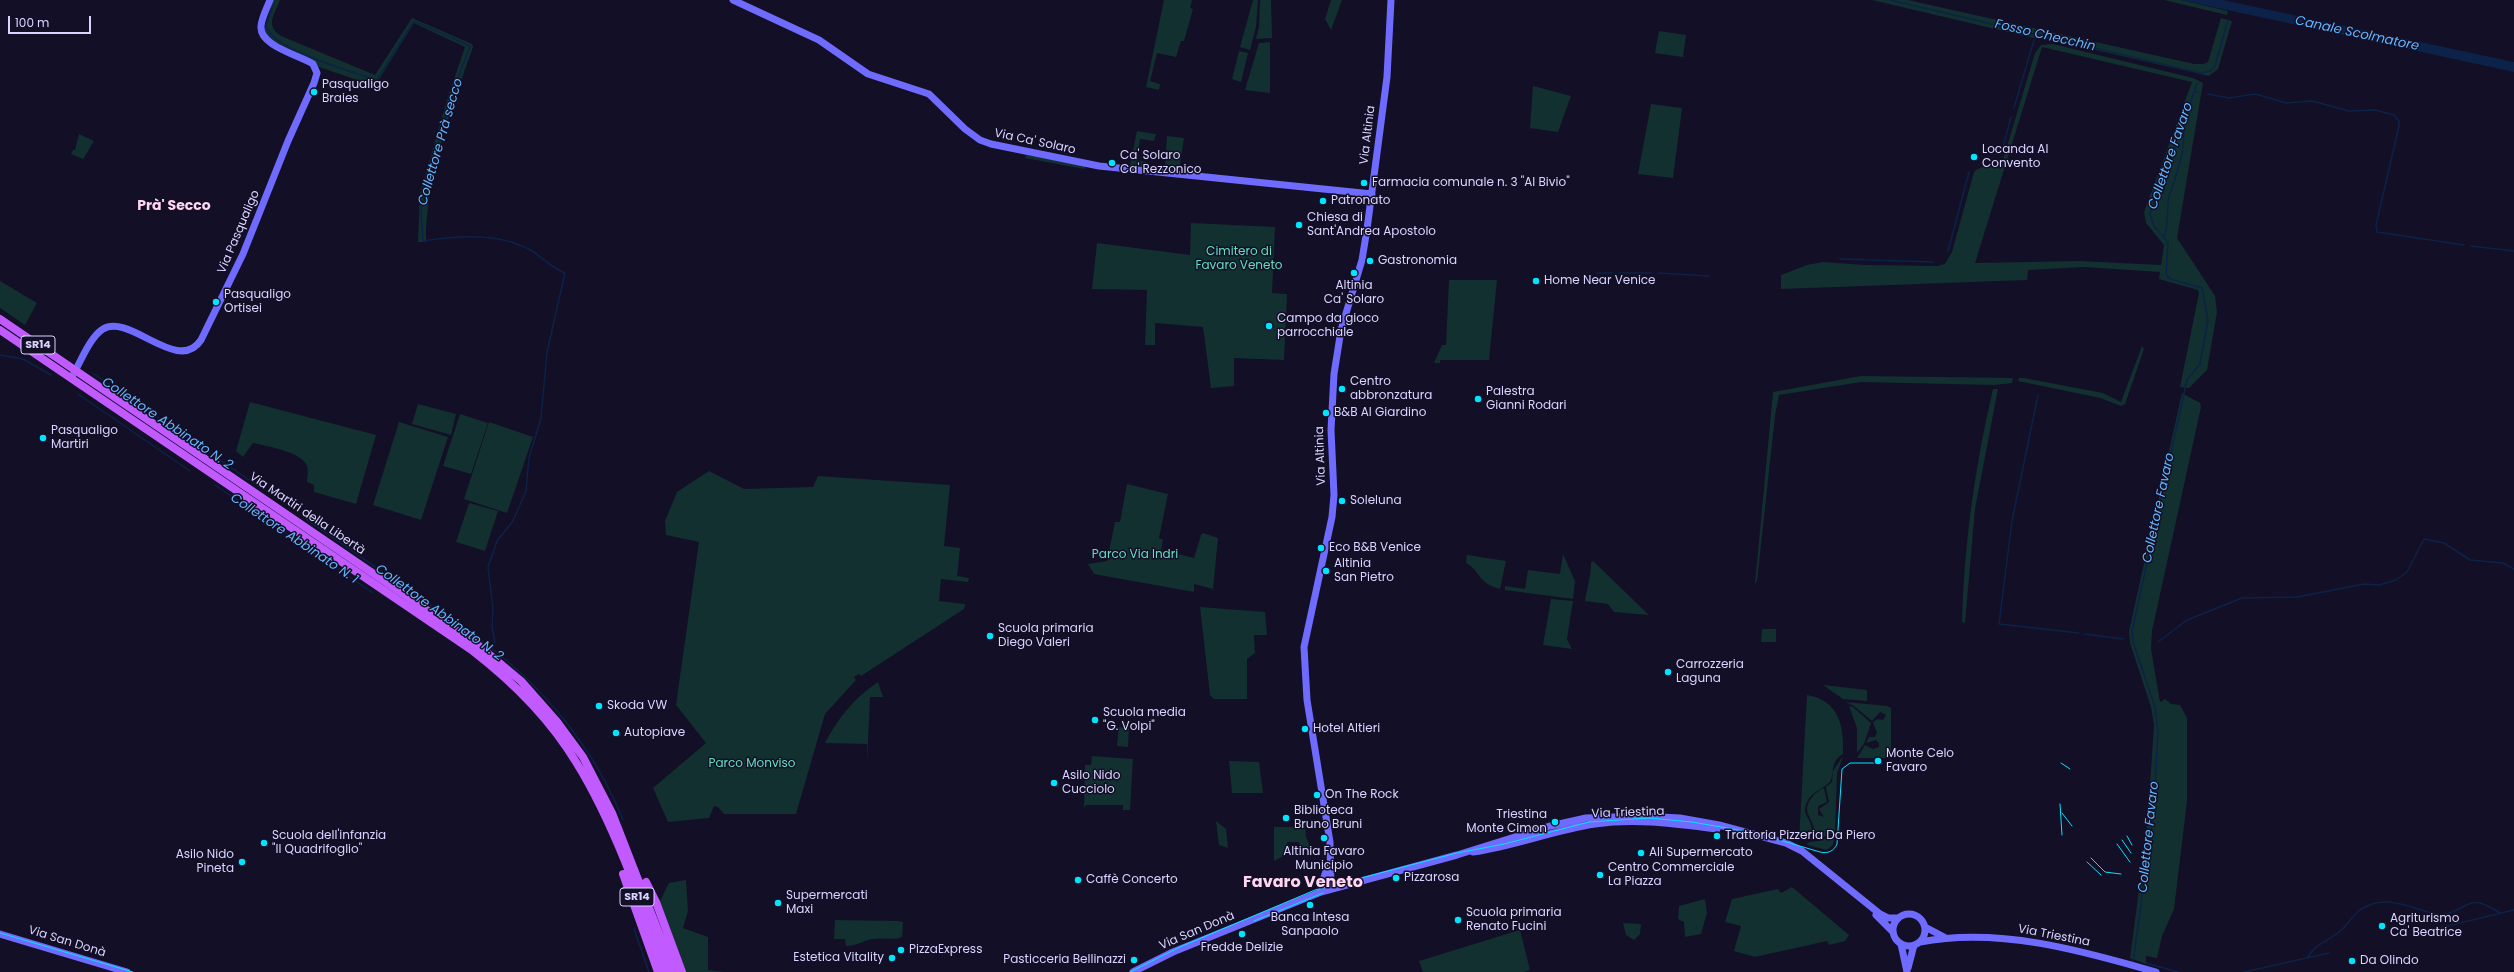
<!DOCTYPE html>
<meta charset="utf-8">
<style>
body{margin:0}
#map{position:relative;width:2514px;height:972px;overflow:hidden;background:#130f26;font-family:Poppins,sans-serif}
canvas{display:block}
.scale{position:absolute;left:8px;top:16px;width:83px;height:18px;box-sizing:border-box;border:2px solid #d9d4ff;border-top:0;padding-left:5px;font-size:12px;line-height:14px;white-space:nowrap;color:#d9d4ff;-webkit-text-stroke:3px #130f26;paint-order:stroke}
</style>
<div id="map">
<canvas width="2514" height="972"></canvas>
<div class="scale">100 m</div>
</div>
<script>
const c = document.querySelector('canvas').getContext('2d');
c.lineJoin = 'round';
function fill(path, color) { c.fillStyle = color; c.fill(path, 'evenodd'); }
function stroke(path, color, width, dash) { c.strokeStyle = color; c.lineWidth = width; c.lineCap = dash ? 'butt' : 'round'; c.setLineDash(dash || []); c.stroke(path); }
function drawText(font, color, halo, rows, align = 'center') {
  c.font = font + ' Poppins,sans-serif'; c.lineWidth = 3; c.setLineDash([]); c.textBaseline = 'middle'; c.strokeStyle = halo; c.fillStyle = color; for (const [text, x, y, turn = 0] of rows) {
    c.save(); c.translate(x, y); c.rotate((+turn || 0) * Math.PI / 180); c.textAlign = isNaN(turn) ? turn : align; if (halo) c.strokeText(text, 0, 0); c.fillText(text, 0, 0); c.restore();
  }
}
fill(new Path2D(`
 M 273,0 L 280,0 C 274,16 265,25 281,36 L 375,75 L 412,18 L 472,44 L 473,47 C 452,106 425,179 426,242 L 418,242 L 420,194 L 447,100 L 465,47 L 414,23 L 375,86 L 319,67 L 314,61 L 271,40 L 264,30 Z
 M 1164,0 L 1192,0 L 1190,8 L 1193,9 L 1184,41 L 1181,41 L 1176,57 L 1157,53 L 1150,81 L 1160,84 L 1159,90 L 1146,87 Z
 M 1253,0 L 1258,0 L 1256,27 L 1250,50 L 1240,47 Z
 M 1260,0 L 1271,0 L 1272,38 L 1256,39 L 1259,27 Z
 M 1331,0 L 1342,0 L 1331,30 L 1325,19 Z
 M 1872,0 L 1908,0 L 2194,64 L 2204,64 L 2208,62 L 2221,18 L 2232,21 L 2218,69 L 2209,76 L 2048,39 L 2038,39 Z
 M 2164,0 L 2181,0 L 2228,11 L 2227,15 Z
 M 1659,31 L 1686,35 L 1683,57 L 1655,53 Z
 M 1270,42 L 1270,93 L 1245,90 L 1259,43 Z
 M 2053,44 L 2193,78 L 2203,83 L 2177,238 L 2215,296 L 2217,312 L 2207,370 L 2189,388 L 2180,387 L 2199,293 L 2198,290 L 2159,279 L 2160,272 L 2084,267 L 2028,270 L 2027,280 L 1781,289 L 1781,275 L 1807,265 L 1823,262 L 1865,265 L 1937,266 L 1945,264 L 1952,252 L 1974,172 C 1982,163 1994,170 2002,163 L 2035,53 L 2041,45 ZM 2042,47 L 2192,82 L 2144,212 L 2146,223 L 2164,245 L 2161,265 L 2080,261 L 1975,263 Z
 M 1239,51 L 1248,53 L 1241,82 L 1232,79 Z
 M 1533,86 L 1571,96 L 1558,132 L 1530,128 Z
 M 1651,104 L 1682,108 L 1673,178 L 1638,174 Z
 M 1137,131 L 1156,134 L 1154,141 L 1140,139 L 1137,160 L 1150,163 L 1145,166 L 1130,165 Z
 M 79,134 L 94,141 L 83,159 L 71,154 L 73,150 L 75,150 Z
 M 1167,136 L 1184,138 L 1179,170 L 1165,164 Z
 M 1026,155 L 1085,166 L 1085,169 L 1025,158 Z
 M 1191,223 L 1275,227 L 1272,293 L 1287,294 L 1284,360 L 1234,358 L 1234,386 L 1211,388 L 1203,327 L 1155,323 L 1155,345 L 1145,345 L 1147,290 L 1092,289 L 1097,243 L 1190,255 Z
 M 1449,280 L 1497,280 L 1489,360 L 1440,360 L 1440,363 L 1434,363 L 1442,345 L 1446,345 Z
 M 0,281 L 37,303 L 25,325 L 0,308 Z
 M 2142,346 L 2144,349 L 2125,404 L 2121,406 L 2100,398 L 2018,381 L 2019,378 L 2024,378 L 2103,393 L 2121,402 Z
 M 1861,376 L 2013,378 L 2012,383 L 1994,385 L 1861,382 L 1779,395 L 1775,416 L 1757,581 L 1755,584 L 1773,392 Z
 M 1993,389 L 1998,389 L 1975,509 L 1965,623 L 1962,622 C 1964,543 1975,466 1993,389 Z
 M 2182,393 L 2200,403 L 2201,407 L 2152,631 L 2151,649 L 2160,702 L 2165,699 L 2171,704 L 2180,705 L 2187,718 L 2187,801 L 2174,909 L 2162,936 L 2157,958 L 2146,956 L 2146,964 L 2130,958 L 2147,829 L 2154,725 L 2151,707 L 2130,643 L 2129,631 Z
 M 250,402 L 376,435 L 356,504 L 314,492 L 314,485 L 307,482 C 307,477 309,471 307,466 C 302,452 267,446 253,443 L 243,457 L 236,451 Z
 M 418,404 L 456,414 L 451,435 L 412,424 Z
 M 460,414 L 488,423 L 471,474 L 443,466 Z
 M 399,422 L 448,437 L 421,520 L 373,505 Z
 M 489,422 L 533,437 L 507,513 L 464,499 Z
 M 709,471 L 744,489 L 813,487 L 818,476 L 950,485 L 944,546 L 960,548 L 957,576 L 969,578 L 968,582 L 941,579 L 939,601 L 965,604 L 964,609 L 861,676 L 859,674 L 854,677 L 856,680 L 825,714 L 796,814 L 724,814 L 718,807 L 714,806 L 709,818 L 668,822 L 653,788 L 706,743 L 676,705 L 699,542 L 666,535 L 665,521 L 677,492 Z
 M 1127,484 L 1168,494 L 1159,538 L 1163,540 L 1161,550 L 1194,558 L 1201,535 L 1203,533 L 1218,538 L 1213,589 L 1194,584 L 1194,592 L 1094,574 L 1088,564 L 1107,561 L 1115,522 L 1120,522 Z
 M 469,503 L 498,511 L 485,551 L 456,542 Z
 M 1563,554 L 1575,581 L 1573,599 L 1505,590 L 1505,586 L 1525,589 L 1528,570 L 1560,574 Z
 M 1467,555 L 1506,561 L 1500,589 C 1477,583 1481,571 1466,563 Z
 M 1593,561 L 1649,615 L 1614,612 L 1608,604 L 1585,601 C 1587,588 1591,576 1591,563 Z
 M 1551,599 L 1573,601 L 1567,639 L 1572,649 L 1543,645 Z
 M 1200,607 L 1265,612 L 1267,635 L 1254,635 L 1255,653 L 1247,659 L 1247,699 L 1214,699 L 1210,695 Z
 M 1762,629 L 1776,629 L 1776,642 L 1761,642 Z
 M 878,682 L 883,697 L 870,697 L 867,763 L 867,744 L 825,743 C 838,718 854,698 878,682 Z
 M 1823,685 L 1867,690 L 1867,701 L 1843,699 Z
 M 1807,695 C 1839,700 1844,726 1843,754 C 1830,761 1835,772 1830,782 C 1819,792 1805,794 1805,812 C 1810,823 1815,828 1809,839 L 1801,837 L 1799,841 Z
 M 1846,702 L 1887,706 L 1891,708 L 1891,758 L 1857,758 L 1865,745 L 1873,749 L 1879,747 L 1879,743 L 1876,740 L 1866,743 L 1869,737 L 1875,737 L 1877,733 L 1873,722 L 1878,719 L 1883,720 L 1886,715 L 1880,712 L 1872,721 L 1854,706 Z
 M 1849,706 L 1853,707 L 1871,723 L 1864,744 L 1857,753 L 1857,728 Z
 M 1119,727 L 1129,728 L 1128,747 L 1117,746 Z
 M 1092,756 L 1133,759 L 1130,810 L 1123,810 L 1123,805 L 1086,805 L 1084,808 L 1085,765 L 1091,765 Z
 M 1843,756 L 1837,774 L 1835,832 L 1819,839 L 1811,840 L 1814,829 C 1813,823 1810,819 1808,814 C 1804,803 1815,792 1824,788 L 1827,802 L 1818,806 L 1818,815 L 1824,817 L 1819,809 L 1829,802 L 1826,787 L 1832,782 L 1833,771 Z
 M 1229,761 L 1259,762 L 1263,793 L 1232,793 Z
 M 1216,821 L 1226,829 L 1228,848 L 1219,845 Z
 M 1305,822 L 1306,837 L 1312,850 L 1300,850 L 1299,842 L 1287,842 L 1289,853 L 1274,861 L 1274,827 L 1293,827 Z
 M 1835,834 L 1833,845 L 1827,850 L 1807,845 L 1809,842 L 1820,841 Z
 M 686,880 L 688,911 L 683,928 L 708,937 L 708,970 L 724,972 L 685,972 L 659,903 L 669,883 Z
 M 1792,887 L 1849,935 L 1845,941 L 1829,945 L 1827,941 L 1755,957 L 1734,951 L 1741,926 L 1725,922 L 1732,899 L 1778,889 L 1781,893 Z
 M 1705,899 L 1707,913 L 1701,934 L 1685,937 L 1684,922 L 1678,919 L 1679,906 Z
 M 835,920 L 898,921 L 903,922 L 902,937 C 893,941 884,937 873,939 C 863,940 858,946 846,946 L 845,939 L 834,939 Z
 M 1623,923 L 1641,924 L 1640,934 L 1634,940 L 1626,935 Z
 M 1520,930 L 1530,970 L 1524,972 L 1423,972 L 1419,961 Z`), '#12302f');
fill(new Path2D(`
 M 2181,0 L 2223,0 L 2514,62 L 2514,72 Z`), '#0c2248');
stroke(new Path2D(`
 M 1890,0 L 2200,73
 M 273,6 L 266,26 C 272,50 354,72 377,80 L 414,21 L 470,46 L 450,100 L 425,194 L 421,213 L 423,241 C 458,236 499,232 532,251 C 543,258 552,268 565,273 L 547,352 L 541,418 L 529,458 L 526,491 L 513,521 L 497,541 L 488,567 L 493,609 L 492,627 L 495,642 L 492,648
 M 2200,73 L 2210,71 L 2215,66 L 2228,20
 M 2194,92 L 2198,92
 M 2208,94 L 2229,98 L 2255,94 L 2286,103 L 2312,101 L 2349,111 L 2375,110 L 2394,115 L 2399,121 L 2399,126 L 2376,225 L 2377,232 L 2464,245
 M 2014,108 L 2034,40
 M 2003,147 L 2011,117
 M 2164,237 C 2170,220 2166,210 2169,197 C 2177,172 2187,149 2183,122
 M 2471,246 L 2514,251
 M 1948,251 L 1969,172
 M 1840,259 L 1933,262
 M 1597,273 L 1612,273
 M 1619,273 L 1651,273
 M 1658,273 L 1709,276
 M 0,355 L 23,359 L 51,375
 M 94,374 L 261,488
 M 78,394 L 190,471
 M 2038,395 L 2012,521 L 1999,624 L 2079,633
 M 215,485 L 373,593
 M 306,519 L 482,641 C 544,687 594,748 623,820
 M 2084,634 L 2123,639
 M 2158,642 L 2187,620 L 2242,598 L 2297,597 L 2364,584 L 2379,585 L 2396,580 L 2407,572 L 2424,539 L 2444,543 L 2470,560 L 2503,563 L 2514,569
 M 634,929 L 649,972
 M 2414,934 L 2514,910
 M 2308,957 C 2315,944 2328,941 2339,932 C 2347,926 2352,916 2360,910 C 2386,891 2414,911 2441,915 C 2470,911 2465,890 2500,913
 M 2133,962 L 2153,818 L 2158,733 L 2155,707 L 2133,642 L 2132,631 L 2187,380 L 2200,364 L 2208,320 L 2202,288 L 2170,279 L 2166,274 L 2168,242 L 2154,226 L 2150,214 L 2197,84
 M 2146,963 L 2178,972
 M 2244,972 L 2329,953`), '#0c2248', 1.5);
stroke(new Path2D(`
 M 733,0 L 819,40 L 868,74 L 929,94 L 965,129 L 980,140 L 991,144 L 1099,166 L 1372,194
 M 73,375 C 81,361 90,337 103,329 C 130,313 178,375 201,340 L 243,254 L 288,141 L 314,83 L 317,73 L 313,64 C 299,55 259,46 261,26 C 262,17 267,8 270,0
 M 1473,852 C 1515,846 1554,830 1595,824 C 1636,818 1676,824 1717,829
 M 1331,888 L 1330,842 L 1307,700 L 1304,647 L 1332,517 L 1334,495 L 1331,430 L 1334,374 L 1341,330 L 1362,260 L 1367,229 L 1387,77 L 1391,0
 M 1326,890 L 1323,880 L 1328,865
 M1893 930a16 16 0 1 1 32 0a16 16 0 1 1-32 0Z
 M 1876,915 L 1893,932
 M 1925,927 L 1944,937
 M 0,934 L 127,972
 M 1920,942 C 1998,927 2080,950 2156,972
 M 1901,944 L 1907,972
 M 1908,968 L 1914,945
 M 1133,972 L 1173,952 L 1321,892 L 1457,855 L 1550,826 L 1586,818 L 1643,816 L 1680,818 L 1719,825 L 1786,843 L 1802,851 L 1880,914 L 1888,918 L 1898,918`), '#6f6bff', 7);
stroke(new Path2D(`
 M 0,319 L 478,645 L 521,681 L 558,723 L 583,757 L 612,813 L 674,972
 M 0,330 L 473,651 C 513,682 550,719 576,762 C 614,823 642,904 666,972
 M 623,874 L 658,972
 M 646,882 L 656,902 L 682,972`), '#c25bff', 8);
stroke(new Path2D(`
 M 2061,763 L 2070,769
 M 2060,804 L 2062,835
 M 2062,813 L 2072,826
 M 2127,836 L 2132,845
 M 2122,840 L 2131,853
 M 2117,844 L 2130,862
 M 2091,858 L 2105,872 L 2121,874
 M 2087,862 L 2101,875
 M 1254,921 L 1323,893
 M 0,933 L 133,972
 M 1130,972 L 1180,947 L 1315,890 L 1457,853 L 1504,844 L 1589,822 L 1649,818 L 1692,822 L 1756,833 L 1820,852 C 1828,854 1834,851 1837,844 L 1842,769 L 1850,763 L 1878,763`), '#00e5ff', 1);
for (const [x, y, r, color] of [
 [314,92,4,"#00e5ff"],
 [1974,157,4,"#00e5ff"],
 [1112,163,4,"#00e5ff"],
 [1364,183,4,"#00e5ff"],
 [1323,201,4,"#00e5ff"],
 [1299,225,4,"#00e5ff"],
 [1370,261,4,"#00e5ff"],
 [1354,273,4,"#00e5ff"],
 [1536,281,4,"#00e5ff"],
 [216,302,4,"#00e5ff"],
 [1269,326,4,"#00e5ff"],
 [1342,389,4,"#00e5ff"],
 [1478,399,4,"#00e5ff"],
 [1326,413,4,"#00e5ff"],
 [43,438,4,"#00e5ff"],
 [1342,501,4,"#00e5ff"],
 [1321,548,4,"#00e5ff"],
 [1326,571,4,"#00e5ff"],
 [990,636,4,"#00e5ff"],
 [1668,672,4,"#00e5ff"],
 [599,706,4,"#00e5ff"],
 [1095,720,4,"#00e5ff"],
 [1305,729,4,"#00e5ff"],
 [616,733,4,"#00e5ff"],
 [1878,761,4,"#00e5ff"],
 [1054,783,4,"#00e5ff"],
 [1317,795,4,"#00e5ff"],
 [1286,818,4,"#00e5ff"],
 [1555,822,4,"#00e5ff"],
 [1717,836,4,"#00e5ff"],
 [1324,838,4,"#00e5ff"],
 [264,843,4,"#00e5ff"],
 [1641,853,4,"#00e5ff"],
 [242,862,4,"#00e5ff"],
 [1600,875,4,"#00e5ff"],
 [1396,878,4,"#00e5ff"],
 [1078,880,4,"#00e5ff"],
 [778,903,4,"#00e5ff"],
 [1310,905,4,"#00e5ff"],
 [1458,920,4,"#00e5ff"],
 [2382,926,4,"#00e5ff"],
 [1242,934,4,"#00e5ff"],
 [901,950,4,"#00e5ff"],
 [892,958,4,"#00e5ff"],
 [1134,960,4,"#00e5ff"],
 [2352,961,4,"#00e5ff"]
]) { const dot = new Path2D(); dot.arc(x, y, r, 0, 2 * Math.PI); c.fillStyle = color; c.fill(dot); stroke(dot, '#130f26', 1.5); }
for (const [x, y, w] of [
 [38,345,34],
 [637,897,34]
]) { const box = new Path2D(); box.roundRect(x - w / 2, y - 9, w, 18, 3); c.fillStyle = '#130f26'; c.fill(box); stroke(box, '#d9d4ff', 1); }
drawText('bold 11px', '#d9d4ff', null, [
 ["SR14",38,345],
 ["SR14",637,897]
]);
drawText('12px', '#d9d4ff', '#130f26', [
 ["Pasqualigo",322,85],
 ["Braies",322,99],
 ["Locanda Al",1982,150],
 ["Convento",1982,164],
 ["Ca' Solaro",1120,156],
 ["Ca' Rezzonico",1120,170],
 ["Farmacia comunale n. 3 \"Al Bivio\"",1372,183],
 ["Patronato",1331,201],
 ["Chiesa di",1307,218],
 ["Sant'Andrea Apostolo",1307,232],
 ["Gastronomia",1378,261],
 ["Home Near Venice",1544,281],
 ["Altinia",1354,286,"center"],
 ["Ca' Solaro",1354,300,"center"],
 ["Pasqualigo",224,295],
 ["Ortisei",224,309],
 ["Campo da gioco",1277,319],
 ["parrocchiale",1277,333],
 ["Centro",1350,382],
 ["abbronzatura",1350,396],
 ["Palestra",1486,392],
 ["Gianni Rodari",1486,406],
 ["B&B Al Giardino",1334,413],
 ["Pasqualigo",51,431],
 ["Martiri",51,445],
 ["Soleluna",1350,501],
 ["Eco B&B Venice",1329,548],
 ["Altinia",1334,564],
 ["San Pietro",1334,578],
 ["Scuola primaria",998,629],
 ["Diego Valeri",998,643],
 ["Carrozzeria",1676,665],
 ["Laguna",1676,679],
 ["Skoda VW",607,706],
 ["Scuola media",1103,713],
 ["\"G. Volpi\"",1103,727],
 ["Hotel Altieri",1313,729],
 ["Autopiave",624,733],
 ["Monte Celo",1886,754],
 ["Favaro",1886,768],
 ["Asilo Nido",1062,776],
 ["Cucciolo",1062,790],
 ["On The Rock",1325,795],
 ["Biblioteca",1294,811],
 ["Bruno Bruni",1294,825],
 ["Triestina",1547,815,"right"],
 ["Monte Cimon",1547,829,"right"],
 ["Scuola dell'infanzia",272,836],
 ["\"Il Quadrifoglio\"",272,850],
 ["Trattoria Pizzeria Da Piero",1725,836],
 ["Altinia Favaro",1324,852,"center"],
 ["Municipio",1324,866,"center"],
 ["Ali Supermercato",1649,853],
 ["Asilo Nido",234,855,"right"],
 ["Pineta",234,869,"right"],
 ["Centro Commerciale",1608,868],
 ["La Piazza",1608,882],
 ["Pizzarosa",1404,878],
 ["Caffè Concerto",1086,880],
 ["Supermercati",786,896],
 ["Maxi",786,910],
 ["Scuola primaria",1466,913],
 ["Renato Fucini",1466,927],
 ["Banca Intesa",1310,918,"center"],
 ["Sanpaolo",1310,932,"center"],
 ["Agriturismo",2390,919],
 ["Ca' Beatrice",2390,933],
 ["Fredde Delizie",1242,948,"center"],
 ["PizzaExpress",909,950],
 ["Estetica Vitality",884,958,"right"],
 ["Pasticceria Bellinazzi",1126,960,"right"],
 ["Da Olindo",2360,961]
], 'left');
drawText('12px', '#d9d4ff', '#130f26', [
 ["Via Altinia",1368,135,-83],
 ["Via Ca' Solaro",1035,142,12],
 ["Via Pasqualigo",239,232,-67],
 ["Via Altinia",1321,456,-92],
 ["Via Martiri della Libertà",307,514,34],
 ["Via Triestina",1628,813,-2],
 ["Via San Donà",1197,931,-23],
 ["Via Triestina",2054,936,11],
 ["Via San Donà",67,942,17]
]);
drawText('12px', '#5fe0c0', '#130f26', [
 ["Cimitero di",1239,252],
 ["Favaro Veneto",1239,266],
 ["Parco Via Indri",1135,555],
 ["Parco Monviso",752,764]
]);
drawText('italic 13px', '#62b6ff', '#130f26', [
 ["Canale Scolmatore",2357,34,12],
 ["Fosso Checchin",2045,36,13],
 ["Collettore Prà secco",441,142,-74],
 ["Collettore Favaro",2171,156,-71],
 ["Collettore Abbinato N. 2",167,424,34],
 ["Collettore Favaro",2159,508,-78],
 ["Collettore Abbinato N. 1",294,539,34],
 ["Collettore Abbinato N. 2",439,613,36],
 ["Collettore Favaro",2149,837,-84]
]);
drawText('bold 14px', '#ffd6f0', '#130f26', [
 ["Prà' Secco",174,206]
]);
drawText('bold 16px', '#ffd6f0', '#130f26', [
 ["Favaro Veneto",1303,883]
]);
</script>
